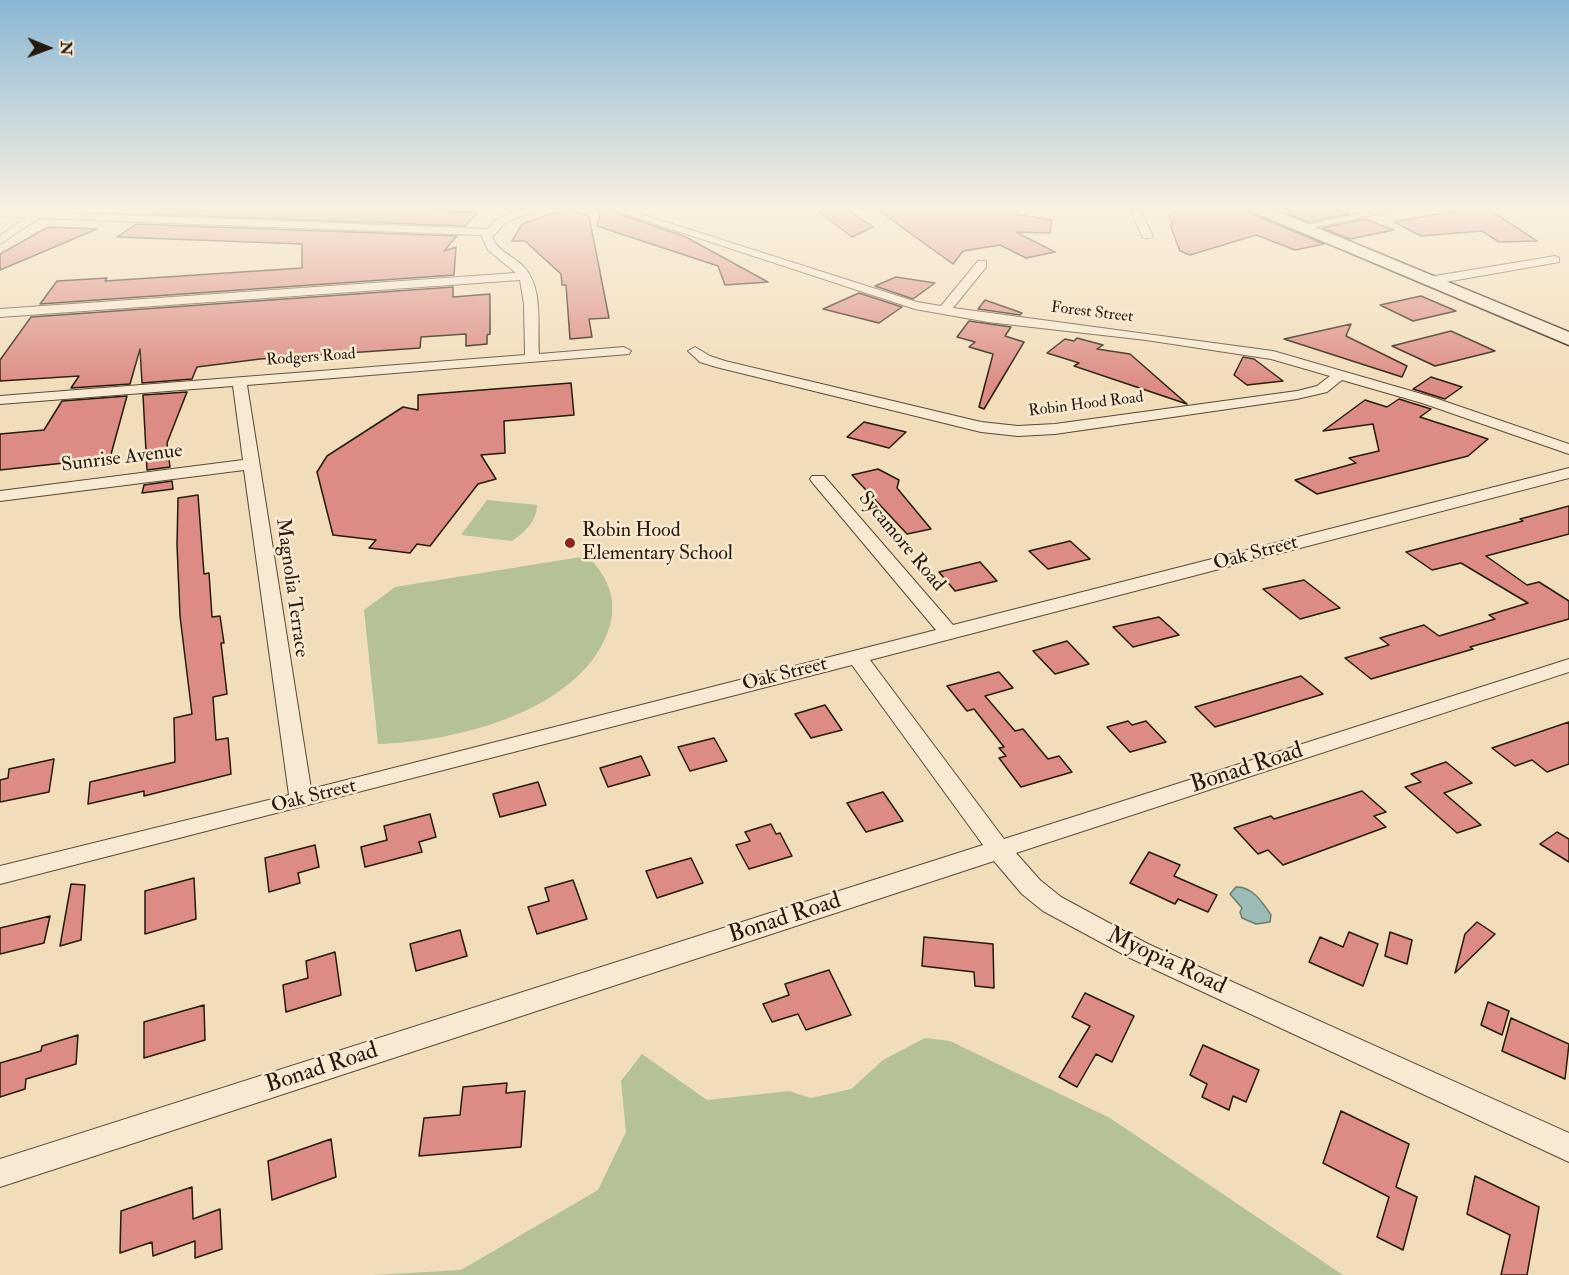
<!DOCTYPE html>
<style>
body{margin:0}
#map{position:relative;width:1569px;height:1275px;overflow:hidden;background:#f2ddba;font-family:"IM FELL Double Pica",serif}
canvas{display:block}
.north{position:absolute;left:18px;top:18px;width:60px;height:60px;-webkit-text-stroke:4px #f7e9d2;paint-order:stroke;rotate:91deg;font-size:16px;font-weight:700;line-height:24px;text-align:center;color:#251a0c}
.north::after{content:'';display:block;margin:auto;width:21px;height:27px;background:#251a0c;clip-path:polygon(50% 0,100% 100%,50% 72%,0 100%)}
</style>
<div id="map">
<canvas width="1569" height="1275"></canvas>
<div class="north">N</div>
</div>
<script>
const c = document.querySelector('canvas').getContext('2d');
c.lineJoin = 'round';
function fill(path, color) { c.fillStyle = color; c.fill(path, 'evenodd'); }
function stroke(path, color, width, dash) { c.strokeStyle = color; c.lineWidth = width; c.lineCap = dash ? 'butt' : 'round'; c.setLineDash(dash || []); c.stroke(path); }
function drawText(font, color, halo, rows, align = 'center') {
  c.font = font + ' "IM FELL Double Pica",serif'; c.lineWidth = 5; c.setLineDash([]); c.textBaseline = 'middle'; c.strokeStyle = halo; c.fillStyle = color; for (const [text, x, y, turn = 0] of rows) {
    c.save(); c.translate(x, y); c.rotate((+turn || 0) * Math.PI / 180); c.textAlign = isNaN(turn) ? turn : align; if (halo) c.strokeText(text, 0, 0); c.fillText(text, 0, 0); c.restore();
  }
}
fill(new Path2D(`
 M 487,500 L 537,505 C 537,521 525,532 512,541 L 461,535 Z
 M 587,556 C 606,574 618,598 610,625 C 585,711 455,742 378,744 L 364,610 L 395,587 Z
 M 925,1038 L 950,1041 L 1110,1118 L 1343,1275 L 374,1275 L 461,1270 L 598,1190 L 626,1132 L 621,1081 L 642,1054 L 707,1100 L 789,1091 L 811,1098 L 851,1089 L 883,1060 Z`), '#b4c295');
const water = new Path2D(`
 M 1236,887 C 1252,886 1263,903 1271,915 L 1270,922 L 1256,924 L 1242,918 L 1240,912 L 1242,908 L 1230,894 Z`);
fill(water, '#9cbbb6');
stroke(water, '#6c7b72', 1.5);
const building = new Path2D(`
 M 160,208 L 331,208 L 478,212 L 465,226 L 151,214 Z
 M 601,208 L 684,236 L 768,282 L 725,285 L 718,266 L 597,226 Z
 M 846,208 L 873,227 L 852,237 L 819,212 Z
 M 875,208 L 1019,208 L 1015,214 L 1052,220 L 1050,233 L 1016,232 L 1055,252 L 1026,258 L 1000,245 L 963,251 L 953,264 Z
 M 1177,208 L 1246,208 L 1250,213 L 1324,244 L 1295,250 L 1256,235 L 1190,255 L 1180,251 L 1170,225 L 1173,225 L 1169,216 Z
 M 1274,208 L 1335,208 L 1350,214 L 1309,222 Z
 M 1470,208 L 1487,208 L 1537,241 L 1499,242 L 1482,231 L 1421,236 L 1394,222 Z
 M 565,209 L 589,216 L 609,318 L 589,319 L 592,337 L 570,339 L 566,285 L 562,285 L 561,274 L 525,241 L 512,241 L 522,224 Z
 M 1365,219 L 1394,230 L 1350,239 L 1323,228 Z
 M 136,224 L 457,236 L 444,251 L 456,247 L 454,275 L 40,304 L 57,281 L 107,278 L 105,281 L 302,268 L 302,244 L 117,237 Z
 M 48,227 L 97,229 L 0,270 L 0,254 Z
 M 896,277 L 935,283 L 913,299 L 875,286 Z
 M 453,287 L 453,297 L 490,294 L 490,334 L 487,335 L 487,344 L 466,346 L 466,334 L 421,337 L 420,348 L 260,359 L 197,367 L 192,379 L 142,383 L 140,349 L 130,384 L 71,388 L 79,376 L 0,381 L 0,360 L 31,317 Z
 M 859,293 L 902,307 L 879,323 L 823,309 Z
 M 1421,296 L 1456,311 L 1413,321 L 1380,305 Z
 M 985,300 L 1022,313 L 1020,315 L 978,309 Z
 M 969,321 L 1011,327 L 1005,336 L 1024,342 L 984,409 L 979,407 L 993,354 L 969,347 L 975,342 L 957,337 Z
 M 1351,324 L 1346,336 L 1407,366 L 1402,377 L 1284,339 Z
 M 1451,331 L 1495,351 L 1435,366 L 1392,346 Z
 M 1077,338 L 1103,345 L 1097,349 L 1130,354 L 1187,404 L 1074,366 L 1079,363 L 1047,353 L 1065,339 L 1074,341 Z
 M 1243,357 L 1254,359 L 1283,381 L 1247,385 L 1234,375 Z
 M 1431,377 L 1462,387 L 1445,399 L 1413,389 Z
 M 571,383 L 574,415 L 504,421 L 505,453 L 481,455 L 496,479 L 478,484 L 430,546 L 417,544 L 410,553 L 369,548 L 376,540 L 333,535 L 317,472 L 327,456 L 403,407 L 418,410 L 418,395 Z
 M 187,392 L 167,443 L 170,467 L 147,470 L 143,395 Z
 M 127,396 L 110,458 L 0,470 L 0,434 L 44,430 L 62,401 Z
 M 1399,399 L 1431,409 L 1420,417 L 1488,439 L 1468,456 L 1317,494 L 1295,480 L 1356,463 L 1349,458 L 1379,451 L 1373,424 L 1323,431 L 1365,400 L 1387,407 Z
 M 864,422 L 906,432 L 889,448 L 847,437 Z
 M 878,469 L 899,480 L 897,488 L 931,529 L 907,534 L 852,475 Z
 M 172,481 L 173,489 L 142,493 L 144,485 Z
 M 198,495 L 204,574 L 209,573 L 212,617 L 220,616 L 224,643 L 221,643 L 227,694 L 213,697 L 216,740 L 228,738 L 231,774 L 144,796 L 144,791 L 88,804 L 90,782 L 175,762 L 174,718 L 192,714 L 180,616 L 177,545 L 178,498 Z
 M 1569,506 L 1569,534 L 1486,556 L 1527,585 L 1539,582 L 1569,601 L 1569,619 L 1470,647 L 1473,649 L 1371,679 L 1345,658 L 1389,645 L 1380,638 L 1424,625 L 1439,636 L 1495,619 L 1489,615 L 1528,603 L 1461,563 L 1432,570 L 1406,552 L 1523,521 L 1520,519 Z
 M 1070,541 L 1090,559 L 1048,569 L 1029,551 Z
 M 980,562 L 997,581 L 955,591 L 939,572 Z
 M 1304,580 L 1340,608 L 1300,619 L 1263,589 Z
 M 1159,617 L 1179,635 L 1133,647 L 1113,627 Z
 M 1067,641 L 1089,664 L 1055,674 L 1033,651 Z
 M 999,672 L 1013,688 L 985,696 L 1015,731 L 1023,729 L 1048,759 L 1059,756 L 1072,772 L 1021,787 L 999,758 L 1006,756 L 999,748 L 1004,747 L 974,709 L 967,711 L 947,686 Z
 M 1301,676 L 1323,694 L 1215,727 L 1195,707 Z
 M 825,705 L 842,730 L 811,738 L 795,714 Z
 M 1128,721 L 1132,725 L 1146,721 L 1166,742 L 1130,752 L 1107,727 Z
 M 1569,722 L 1569,764 L 1547,772 L 1532,760 L 1515,766 L 1492,748 Z
 M 714,738 L 727,761 L 690,771 L 678,747 Z
 M 641,756 L 650,775 L 608,787 L 600,768 Z
 M 54,759 L 49,792 L 0,802 L 0,780 L 8,778 L 9,769 Z
 M 1446,762 L 1472,783 L 1444,793 L 1481,825 L 1457,833 L 1405,787 L 1421,782 L 1411,774 Z
 M 538,782 L 546,805 L 500,817 L 493,794 Z
 M 1362,791 L 1386,812 L 1374,816 L 1386,827 L 1283,865 L 1268,850 L 1258,854 L 1234,828 L 1271,816 L 1274,819 Z
 M 883,792 L 903,821 L 866,832 L 847,803 Z
 M 430,814 L 436,837 L 419,842 L 422,852 L 365,867 L 361,847 L 387,840 L 384,826 Z
 M 771,824 L 776,834 L 780,833 L 792,856 L 749,869 L 736,845 L 750,841 L 745,832 Z
 M 1557,832 L 1569,839 L 1569,862 L 1540,844 Z
 M 315,845 L 319,867 L 298,873 L 300,883 L 269,892 L 265,858 Z
 M 1149,852 L 1180,865 L 1174,876 L 1217,895 L 1208,912 L 1178,899 L 1175,904 L 1130,883 Z
 M 691,858 L 703,883 L 657,898 L 646,871 Z
 M 194,878 L 196,919 L 145,934 L 145,891 Z
 M 573,880 L 587,919 L 537,934 L 528,907 L 549,901 L 545,888 Z
 M 71,884 L 85,885 L 81,940 L 60,946 Z
 M 50,916 L 44,943 L 0,954 L 0,928 Z
 M 1477,922 L 1495,934 L 1455,973 L 1465,934 Z
 M 460,930 L 467,956 L 416,971 L 410,944 Z
 M 1349,932 L 1378,944 L 1363,986 L 1309,962 L 1320,937 L 1343,947 Z
 M 1390,932 L 1412,940 L 1407,964 L 1385,956 Z
 M 924,937 L 993,944 L 994,988 L 975,986 L 974,972 L 922,966 Z
 M 335,952 L 341,995 L 286,1012 L 283,985 L 308,978 L 306,961 Z
 M 829,970 L 851,1015 L 806,1030 L 798,1014 L 772,1022 L 763,1004 L 789,995 L 785,984 Z
 M 1085,993 L 1134,1016 L 1112,1062 L 1096,1054 L 1077,1087 L 1059,1077 L 1090,1026 L 1072,1017 Z
 M 1488,1002 L 1509,1011 L 1502,1035 L 1481,1025 Z
 M 204,1005 L 205,1040 L 144,1058 L 144,1022 Z
 M 1511,1018 L 1569,1044 L 1565,1079 L 1502,1051 Z
 M 78,1035 L 76,1064 L 26,1079 L 25,1089 L 0,1097 L 0,1063 L 41,1051 L 42,1046 Z
 M 1203,1045 L 1259,1070 L 1246,1102 L 1233,1096 L 1229,1110 L 1202,1097 L 1207,1084 L 1190,1075 Z
 M 507,1083 L 506,1093 L 525,1091 L 521,1147 L 419,1156 L 424,1118 L 460,1115 L 463,1087 Z
 M 1341,1111 L 1409,1144 L 1396,1187 L 1417,1197 L 1403,1250 L 1377,1237 L 1389,1197 L 1323,1163 Z
 M 331,1139 L 336,1177 L 272,1200 L 268,1161 Z
 M 1475,1176 L 1539,1207 L 1527,1275 L 1501,1275 L 1510,1235 L 1467,1214 Z
 M 192,1187 L 193,1219 L 220,1209 L 222,1249 L 195,1258 L 195,1241 L 153,1256 L 152,1242 L 120,1253 L 121,1211 Z`);
fill(building, '#dc8c85');
stroke(building, '#251a0c', 1.5);
const street = new Path2D(`
 M 527,208 L 541,208 L 505,223 L 492,237 C 497,251 512,255 523,266 C 544,287 537,326 539,354 L 624,347 L 631,351 L 629,354 L 247,385 L 311,789 L 936,630 L 812,482 L 810,479 L 812,476 L 824,476 L 953,625 L 1569,468 L 1569,478 L 870,660 L 1004,839 L 1569,659 L 1569,672 L 1016,853 L 1040,880 L 1061,897 L 1148,944 L 1569,1133 L 1569,1162 L 1130,958 L 1043,911 L 1022,894 L 994,861 L 0,1187 L 0,1159 L 983,845 L 852,665 L 0,884 L 0,866 L 289,795 L 244,470 L 0,501 L 0,491 L 243,460 L 233,386 L 0,404 L 0,396 L 525,355 L 524,304 L 520,280 L 0,317 L 0,309 L 516,273 L 488,250 L 481,235 L 39,218 L 0,244 L 0,236 L 26,217 L 0,216 L 0,210 L 487,229 L 497,219 Z
 M 607,208 L 622,208 L 917,302 L 941,306 L 978,261 L 986,261 L 986,267 L 953,308 L 1273,351 L 1432,397 L 1569,444 L 1569,454 L 1422,403 L 1342,380 L 1327,392 L 1297,399 L 1055,434 L 1018,436 L 981,432 L 716,367 L 700,362 L 688,351 L 695,347 L 710,356 L 725,361 L 981,422 L 1018,426 L 1055,424 L 1297,391 L 1317,386 L 1330,376 L 1271,359 L 1146,340 L 988,322 L 915,309 Z
 M 1129,208 L 1139,208 L 1153,236 L 1151,238 L 1143,238 Z
 M 1387,208 L 1408,208 L 1302,230 L 1296,227 Z
 M 1555,256 L 1559,258 L 1559,262 L 1429,285 L 1423,281 L 1429,277 Z`);
const secondary = new Path2D(`
 M 1248,208 L 1269,208 L 1569,332 L 1569,345 L 1251,211 Z`);
stroke(street, '#584b38', 2);
stroke(secondary, '#251a0c', 3);
fill(street, '#f7e9d2');
fill(secondary, '#f7e9d2');
const sky = c.createLinearGradient(0, 0, 0, 386);
sky.addColorStop(0, '#89b7d4');
sky.addColorStop(0.54, '#f9f0e0');
sky.addColorStop(1, '#f9f0e000');
c.fillStyle = sky;
c.fillRect(0, 0, 1569, 386);
for (const [x, y, r, color] of [
 [570,543,6,"#8f2418"]
]) { const dot = new Path2D(); dot.arc(x, y, r, 0, 2 * Math.PI); c.fillStyle = color; c.fill(dot); stroke(dot, '#f7e9d2', 2); }
drawText('16px', '#251a0c', '#f7e9d2', [
 ["Forest Street",1092,313,7],
 ["Rodgers Road",311,358,-4],
 ["Robin Hood Road",1086,405,-7]
]);
drawText('20px', '#251a0c', '#f7e9d2', [
 ["Sunrise Avenue",122,459,-7],
 ["Sycamore Road",901,542,50],
 ["Oak Street",1256,554,-15],
 ["Magnolia Terrace",291,588,82],
 ["Oak Street",785,675,-14],
 ["Oak Street",314,797,-14]
]);
drawText('20px', '#251a0c', '#f7e9d2', [
 ["Robin Hood",582,532],
 ["Elementary School",582,555]
], 'left');
drawText('24px', '#251a0c', '#f7e9d2', [
 ["Bonad Road",1247,769,-18],
 ["Bonad Road",785,919,-18],
 ["Myopia Road",1166,962,25],
 ["Bonad Road",322,1069,-18]
]);
</script>
